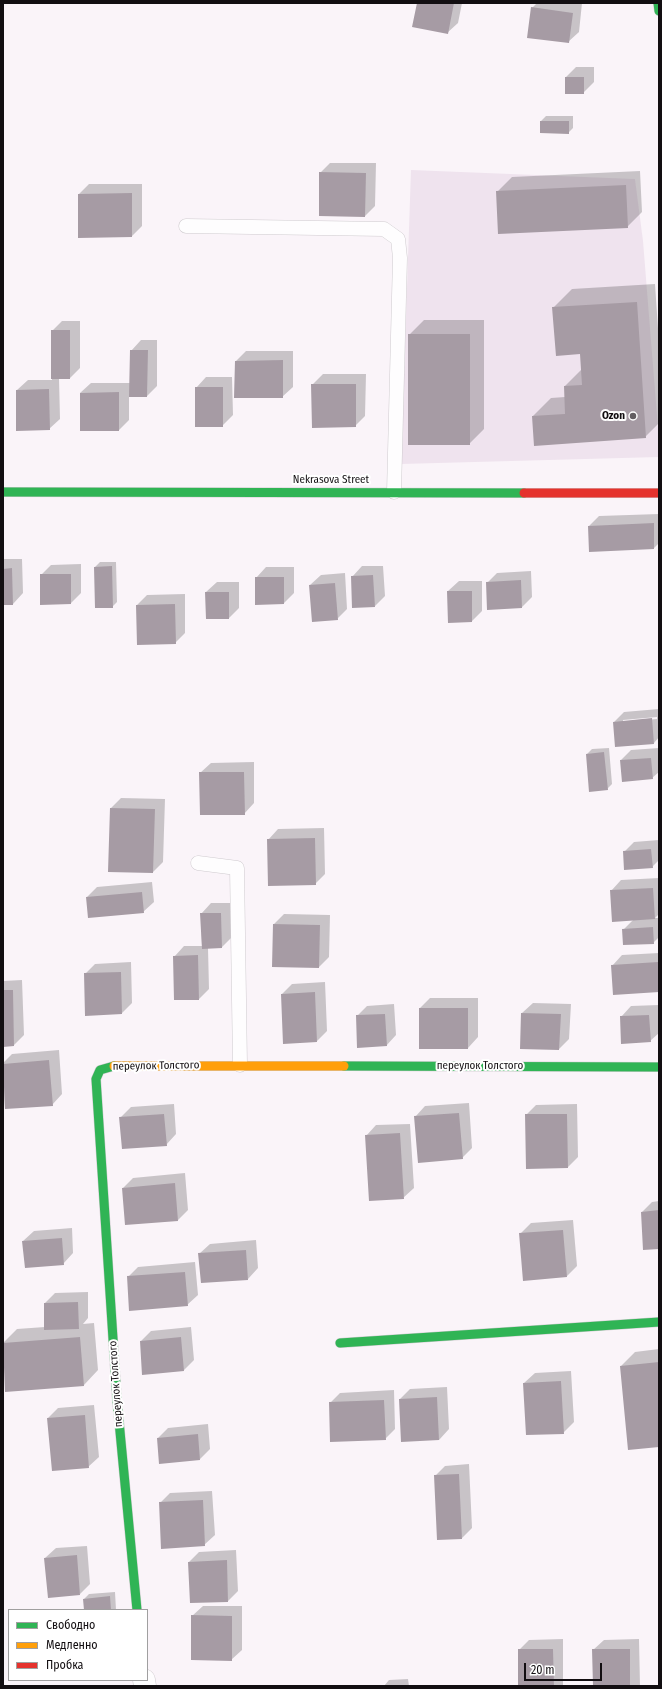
<!DOCTYPE html>
<meta charset="utf-8">
<style>
body{margin:0}
#map{position:relative;width:662px;height:1689px;overflow:hidden;background:#faf4f9;font-family:"Fira Sans Condensed",sans-serif}
canvas{display:block}
.frame{position:absolute;inset:0;border:4px solid #120e11;pointer-events:none}
.legend{position:absolute;left:8px;top:1609px;width:140px;height:72px;box-sizing:border-box;background:#fff;border:1px solid #a09fa0;margin:0;padding:5px 7px;list-style:none;font-size:12px;color:#120e11}
.legend li{display:flex;align-items:center;gap:8px;height:20px}
.legend b{width:20px;border:1px solid #a09fa0}
.scale{position:absolute;left:524px;top:1663px;width:78px;height:18px;box-sizing:border-box;border:2px solid #120e11;border-top:0;padding-left:5px;font-size:12px;line-height:14px;white-space:nowrap;color:#120e11;-webkit-text-stroke:3px #fff;paint-order:stroke}
</style>
<div id="map">
<canvas width="662" height="1689"></canvas>
<div class="frame"></div>
<ul class="legend">
<li><b style="height:5px;background:#30b455"></b>Свободно</li>
<li><b style="height:5px;background:#ff9f0a"></b>Медленно</li>
<li><b style="height:5px;background:#e5322d"></b>Пробка</li>
</ul>
<div class="scale">20 m</div>
</div>
<script>
const c = document.querySelector('canvas').getContext('2d');
c.lineJoin = 'round';
function fill(path, color) { c.fillStyle = color; c.fill(path, 'evenodd'); }
function stroke(path, color, width, dash) { c.strokeStyle = color; c.lineWidth = width; c.lineCap = dash ? 'butt' : 'round'; c.setLineDash(dash || []); c.stroke(path); }
function drawText(font, color, halo, rows, align = 'center') {
  c.font = font + ' "Fira Sans Condensed",sans-serif'; c.lineWidth = 4; c.setLineDash([]); c.textBaseline = 'middle'; c.strokeStyle = halo; c.fillStyle = color; for (const [text, x, y, turn = 0] of rows) {
    c.save(); c.translate(x, y); c.rotate((+turn || 0) * Math.PI / 180); c.textAlign = isNaN(turn) ? turn : align; if (halo) c.strokeText(text, 0, 0); c.fillText(text, 0, 0); c.restore();
  }
}
fill(new Path2D(`
 M 411,170 L 635,179 L 643,241 L 659,440 L 659,457 L 401,464 Z`), '#efe3ee');
fill(new Path2D(`
 M 418,3 L 462,3 L 458,23 L 447,33 Z
 M 537,3 L 582,3 L 579,32 L 568,42 L 532,8 Z
 M 576,67 L 594,67 L 594,82 L 583,93 L 566,77 Z
 M 546,116 L 573,116 L 573,128 L 568,133 L 541,121 Z
 M 330,163 L 376,163 L 375,206 L 365,216 L 320,173 Z
 M 640,171 L 642,212 L 627,227 L 497,192 L 512,177 Z
 M 89,184 L 142,184 L 142,226 L 132,236 L 79,194 Z
 M 655,284 L 659,343 L 659,423 L 645,437 L 533,416 L 551,398 L 565,397 L 565,386 L 582,369 L 581,353 L 553,308 L 572,289 Z
 M 424,320 L 484,320 L 484,429 L 469,444 L 409,335 Z
 M 62,321 L 80,321 L 80,368 L 70,378 L 59,378 L 60,419 L 49,429 L 17,390 L 28,380 L 52,380 L 52,331 Z
 M 141,340 L 157,340 L 157,386 L 147,396 L 129,396 L 129,420 L 119,430 L 81,430 L 80,393 L 91,383 L 130,383 L 131,351 Z
 M 246,351 L 293,351 L 293,387 L 282,397 L 236,361 Z
 M 323,374 L 366,374 L 365,416 L 355,426 L 312,385 Z
 M 206,377 L 232,377 L 233,415 L 222,426 L 196,388 Z
 M 659,514 L 659,543 L 654,548 L 589,526 L 599,516 Z
 M 3,559 L 22,559 L 23,593 L 13,604 L 3,604 Z
 M 100,562 L 116,562 L 117,602 L 112,607 L 95,567 Z
 M 81,564 L 81,593 L 71,603 L 41,575 L 51,565 Z
 M 362,566 L 383,566 L 385,596 L 375,606 L 352,577 Z
 M 266,567 L 294,567 L 294,593 L 284,603 L 256,578 Z
 M 531,571 L 532,597 L 522,607 L 487,583 L 497,573 Z
 M 345,573 L 347,609 L 337,619 L 310,585 L 321,575 Z
 M 459,581 L 482,581 L 482,611 L 472,621 L 448,591 Z
 M 217,582 L 239,582 L 239,608 L 229,618 L 206,592 Z
 M 185,594 L 185,633 L 175,643 L 137,605 L 147,595 Z
 M 659,709 L 659,737 L 654,743 L 614,722 L 624,712 ZM 657,717 L 657,719 L 623,722 L 623,720 Z
 M 609,748 L 612,784 L 607,789 L 587,754 L 592,749 Z
 M 659,748 L 659,772 L 652,778 L 621,760 L 631,750 Z
 M 254,762 L 254,803 L 244,814 L 200,773 L 211,763 Z
 M 121,798 L 165,799 L 163,862 L 153,872 L 111,808 Z
 M 324,828 L 325,874 L 315,884 L 268,840 L 278,829 Z
 M 659,840 L 659,860 L 652,867 L 624,852 L 634,842 Z
 M 659,878 L 659,914 L 655,918 L 659,918 L 659,937 L 653,943 L 623,930 L 634,919 L 611,891 L 621,880 Z
 M 152,882 L 154,902 L 143,912 L 87,897 L 97,887 Z
 M 211,903 L 231,903 L 232,937 L 222,947 L 208,948 L 209,989 L 199,999 L 174,957 L 184,946 L 202,946 L 201,914 Z
 M 284,914 L 330,915 L 329,957 L 319,967 L 274,924 Z
 M 659,953 L 659,991 L 614,994 L 612,966 L 622,955 Z
 M 131,962 L 132,1003 L 122,1013 L 85,974 L 95,964 Z
 M 22,980 L 24,1035 L 14,1045 L 3,1046 L 3,981 Z
 M 325,982 L 327,1031 L 317,1041 L 282,994 L 292,984 Z
 M 430,998 L 478,998 L 478,1037 L 468,1048 L 420,1048 L 420,1008 Z
 M 533,1003 L 571,1004 L 569,1039 L 559,1049 L 522,1013 Z
 M 394,1004 L 396,1035 L 386,1046 L 357,1016 L 367,1006 Z
 M 659,1005 L 659,1033 L 650,1041 L 621,1017 L 631,1006 Z
 M 59,1050 L 62,1094 L 52,1105 L 5,1108 L 3,1063 L 12,1054 Z
 M 469,1103 L 472,1148 L 462,1158 L 415,1117 L 425,1106 Z
 M 174,1104 L 176,1134 L 166,1145 L 120,1118 L 131,1107 Z
 M 577,1104 L 578,1157 L 568,1167 L 526,1115 L 536,1105 Z
 M 410,1124 L 414,1188 L 403,1198 L 366,1136 L 376,1125 Z
 M 185,1173 L 188,1210 L 178,1220 L 126,1224 L 123,1188 L 133,1178 Z
 M 659,1201 L 659,1248 L 642,1212 L 652,1202 Z
 M 573,1220 L 577,1266 L 567,1276 L 520,1234 L 531,1223 Z
 M 72,1228 L 73,1253 L 63,1264 L 23,1241 L 34,1231 Z
 M 256,1240 L 258,1268 L 248,1279 L 199,1254 L 210,1244 Z
 M 195,1262 L 198,1295 L 187,1305 L 128,1277 L 138,1267 Z
 M 88,1292 L 88,1318 L 83,1324 L 94,1323 L 98,1370 L 84,1385 L 6,1391 L 3,1343 L 17,1329 L 45,1327 L 45,1303 L 55,1293 Z
 M 191,1327 L 194,1360 L 184,1370 L 143,1374 L 141,1341 L 151,1331 Z
 M 659,1349 L 659,1446 L 621,1366 L 635,1352 Z
 M 571,1371 L 574,1422 L 563,1433 L 524,1383 L 535,1373 Z
 M 447,1387 L 449,1429 L 439,1440 L 400,1399 L 410,1389 Z
 M 394,1390 L 395,1429 L 385,1439 L 330,1403 L 340,1393 Z
 M 94,1405 L 99,1457 L 88,1467 L 48,1418 L 58,1408 Z
 M 208,1424 L 210,1449 L 200,1459 L 158,1438 L 168,1428 Z
 M 469,1464 L 472,1528 L 462,1538 L 435,1476 L 445,1466 Z
 M 212,1491 L 215,1535 L 204,1545 L 160,1503 L 170,1493 Z
 M 87,1546 L 90,1584 L 80,1594 L 45,1558 L 56,1548 Z
 M 236,1550 L 238,1591 L 228,1601 L 191,1602 L 189,1562 L 199,1552 Z
 M 115,1592 L 116,1610 L 85,1610 L 84,1599 L 89,1594 Z
 M 203,1606 L 242,1606 L 242,1650 L 231,1660 L 192,1616 Z
 M 563,1639 L 563,1686 L 519,1686 L 519,1650 L 529,1640 Z
 M 639,1639 L 640,1686 L 594,1686 L 593,1650 L 604,1640 Z
 M 408,1679 L 409,1686 L 384,1686 L 389,1680 Z`), '#0003');
fill(new Path2D(`
 M 417,3 L 454,3 L 448,34 L 412,27 Z
 M 531,7 L 573,13 L 569,43 L 527,38 Z
 M 565,77 L 584,77 L 584,94 L 565,94 Z
 M 540,121 L 569,121 L 569,134 L 540,133 Z
 M 319,172 L 366,173 L 365,217 L 319,216 Z
 M 626,185 L 628,228 L 498,234 L 496,191 Z
 M 132,193 L 132,237 L 78,238 L 78,194 Z
 M 637,302 L 646,438 L 534,446 L 532,416 L 565,414 L 564,386 L 582,385 L 580,354 L 556,356 L 552,307 Z
 M 51,330 L 70,330 L 70,379 L 51,379 Z
 M 408,334 L 470,334 L 470,445 L 408,445 Z
 M 130,350 L 148,350 L 147,397 L 129,397 Z
 M 283,360 L 283,398 L 234,398 L 235,361 Z
 M 311,384 L 356,384 L 356,427 L 312,428 Z
 M 195,387 L 223,387 L 223,427 L 195,427 Z
 M 49,389 L 50,430 L 16,431 L 16,390 Z
 M 119,392 L 119,431 L 80,431 L 80,393 Z
 M 654,523 L 654,549 L 589,552 L 588,526 Z
 M 112,566 L 113,608 L 95,608 L 94,567 Z
 M 12,568 L 13,605 L 3,605 L 3,569 Z
 M 40,574 L 71,574 L 71,604 L 40,605 Z
 M 373,575 L 375,607 L 352,608 L 351,576 Z
 M 255,577 L 284,577 L 284,604 L 255,605 Z
 M 521,580 L 522,608 L 487,610 L 486,582 Z
 M 335,583 L 338,620 L 312,622 L 309,585 Z
 M 447,591 L 472,591 L 472,622 L 448,623 Z
 M 205,592 L 229,592 L 229,619 L 206,619 Z
 M 175,604 L 176,644 L 137,645 L 136,605 Z
 M 652,718 L 654,744 L 615,747 L 613,722 Z
 M 604,752 L 608,790 L 589,792 L 586,754 Z
 M 651,758 L 653,779 L 622,782 L 620,760 Z
 M 199,772 L 244,772 L 245,815 L 200,815 Z
 M 110,808 L 155,809 L 153,873 L 108,872 Z
 M 315,838 L 316,885 L 268,886 L 267,839 Z
 M 651,849 L 653,868 L 624,870 L 623,851 Z
 M 653,888 L 655,919 L 612,922 L 610,890 Z
 M 142,892 L 144,913 L 88,918 L 86,897 Z
 M 200,913 L 221,913 L 222,948 L 202,949 Z
 M 273,924 L 320,925 L 319,968 L 272,967 Z
 M 653,927 L 654,944 L 623,945 L 622,929 Z
 M 198,955 L 199,1000 L 174,1000 L 173,956 Z
 M 658,962 L 659,992 L 613,995 L 611,965 Z
 M 121,972 L 122,1014 L 85,1016 L 84,973 Z
 M 3,990 L 13,990 L 14,1046 L 3,1047 Z
 M 315,992 L 317,1042 L 283,1044 L 281,994 Z
 M 419,1008 L 468,1008 L 468,1049 L 419,1049 Z
 M 521,1013 L 561,1014 L 559,1050 L 520,1049 Z
 M 385,1014 L 387,1046 L 357,1048 L 356,1015 Z
 M 649,1015 L 651,1042 L 621,1044 L 620,1016 Z
 M 49,1060 L 53,1106 L 5,1109 L 3,1064 Z
 M 459,1113 L 463,1159 L 418,1163 L 414,1116 Z
 M 164,1114 L 167,1146 L 122,1149 L 119,1117 Z
 M 525,1114 L 567,1114 L 568,1168 L 526,1169 Z
 M 400,1133 L 404,1199 L 369,1201 L 365,1135 Z
 M 175,1183 L 178,1221 L 125,1225 L 122,1188 Z
 M 659,1210 L 659,1249 L 643,1250 L 641,1212 Z
 M 563,1230 L 567,1277 L 523,1281 L 519,1233 Z
 M 62,1238 L 64,1265 L 25,1268 L 22,1241 Z
 M 246,1250 L 248,1280 L 201,1283 L 198,1253 Z
 M 185,1272 L 188,1306 L 129,1311 L 127,1276 Z
 M 78,1302 L 79,1329 L 44,1330 L 44,1303 Z
 M 80,1337 L 84,1386 L 5,1392 L 3,1343 Z
 M 181,1337 L 184,1371 L 142,1375 L 140,1341 Z
 M 659,1362 L 659,1447 L 628,1450 L 620,1366 Z
 M 561,1381 L 564,1434 L 526,1435 L 523,1383 Z
 M 437,1397 L 439,1440 L 401,1442 L 399,1399 Z
 M 384,1400 L 386,1440 L 330,1442 L 329,1402 Z
 M 85,1415 L 89,1468 L 52,1471 L 47,1418 Z
 M 198,1434 L 200,1460 L 159,1464 L 157,1438 Z
 M 459,1474 L 462,1539 L 437,1540 L 434,1475 Z
 M 203,1500 L 205,1546 L 161,1549 L 159,1502 Z
 M 77,1555 L 80,1595 L 48,1598 L 44,1558 Z
 M 227,1560 L 228,1602 L 190,1603 L 188,1562 Z
 M 110,1596 L 111,1610 L 84,1610 L 83,1599 Z
 M 191,1615 L 232,1616 L 232,1661 L 191,1660 Z
 M 518,1649 L 553,1649 L 554,1686 L 518,1686 Z
 M 592,1649 L 630,1649 L 630,1686 L 593,1686 Z`), '#a69ba4');
const lane = new Path2D(`
 M 186,226 L 384,229 L 398,239 L 400,258 L 394,492
 M 198,863 L 237,868 L 240,1065`);
const street = new Path2D(`
 M 144,1680 L 145,1686`);
const fast = new Path2D(`
 M 658,3 L 659,11
 M 3,492 L 524,493
 M 114,1066 L 100,1070 L 96,1079 L 117,1400 L 137,1610
 M 344,1066 L 659,1067
 M 340,1343 L 659,1322`);
const slow = new Path2D(`
 M 114,1066 L 344,1066`);
const jam = new Path2D(`
 M 524,493 L 659,493`);
stroke(lane, '#cfcbcf', 15);
stroke(street, '#cfcbcf', 23);
stroke(fast, '#cfcbcf', 10);
stroke(slow, '#cfcbcf', 10);
stroke(jam, '#cfcbcf', 10);
stroke(lane, '#fefdfe', 14);
stroke(street, '#fefdfe', 22);
stroke(fast, '#30b455', 9);
stroke(slow, '#ff9f0a', 9);
stroke(jam, '#e5322d', 9);
for (const [x, y, r, color] of [
 [633,416,4,"#635e62"]
]) { const dot = new Path2D(); dot.arc(x, y, r, 0, 2 * Math.PI); c.fillStyle = color; c.fill(dot); stroke(dot, '#fff', 1.5); }
drawText('bold 11px', '#120e11', '#fff', [
 ["Ozon",625,416]
], 'right');
drawText('11px', '#120e11', '#fff', [
 ["Nekrasova Street",331,480],
 ["переулок Толстого",156,1066,-1],
 ["переулок Толстого",480,1066],
 ["переулок Толстого",116,1384,-94]
]);
</script>
